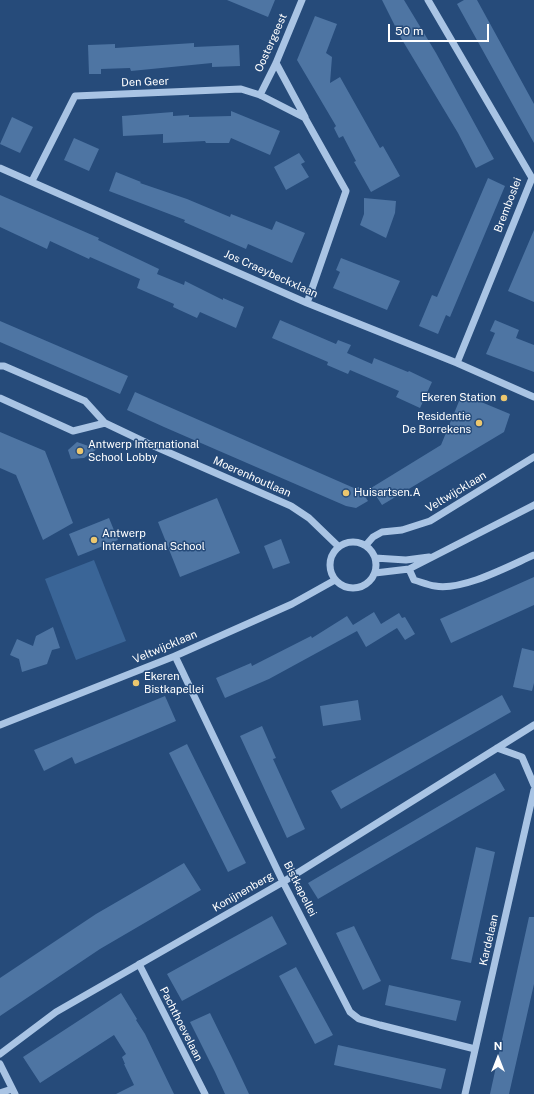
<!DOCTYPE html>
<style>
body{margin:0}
#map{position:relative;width:534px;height:1094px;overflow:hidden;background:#264b7a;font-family:"Public Sans",sans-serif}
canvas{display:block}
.north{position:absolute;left:478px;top:1038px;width:40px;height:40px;-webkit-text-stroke:3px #264b7a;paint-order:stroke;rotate:0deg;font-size:11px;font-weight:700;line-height:16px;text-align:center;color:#fff}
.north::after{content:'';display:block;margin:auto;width:14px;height:18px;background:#fff;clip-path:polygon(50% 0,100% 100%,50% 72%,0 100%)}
.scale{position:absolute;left:388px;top:24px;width:101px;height:18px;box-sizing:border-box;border:2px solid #fff;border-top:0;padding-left:5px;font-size:12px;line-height:14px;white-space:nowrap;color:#fff;-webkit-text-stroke:3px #264b7a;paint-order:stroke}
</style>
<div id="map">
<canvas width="534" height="1094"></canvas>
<div class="north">N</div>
<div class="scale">50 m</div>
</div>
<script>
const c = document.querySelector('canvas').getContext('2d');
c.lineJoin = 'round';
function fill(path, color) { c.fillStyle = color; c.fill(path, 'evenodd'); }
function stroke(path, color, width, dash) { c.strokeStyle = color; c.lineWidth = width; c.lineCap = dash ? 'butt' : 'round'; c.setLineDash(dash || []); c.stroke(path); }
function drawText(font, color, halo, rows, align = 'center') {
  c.font = font + ' "Public Sans",sans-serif'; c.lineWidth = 3; c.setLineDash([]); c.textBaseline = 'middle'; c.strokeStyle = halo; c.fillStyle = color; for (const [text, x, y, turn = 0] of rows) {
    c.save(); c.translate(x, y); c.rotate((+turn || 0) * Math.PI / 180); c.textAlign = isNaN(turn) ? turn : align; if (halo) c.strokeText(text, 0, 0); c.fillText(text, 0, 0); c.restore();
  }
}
fill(new Path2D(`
 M 94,560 L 126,641 L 76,660 L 45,579 Z`), '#3a6597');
fill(new Path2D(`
 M 227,0 L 275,0 L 268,17 Z
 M 382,0 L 404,0 L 436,53 L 494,159 L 476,168 L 458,133 L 401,38 Z
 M 464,0 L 477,0 L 534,104 L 534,143 L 457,4 Z
 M 315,16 L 337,24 L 326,53 L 332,57 L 330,83 L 340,77 L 380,148 L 383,146 L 400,176 L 371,192 L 354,162 L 356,161 L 343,136 L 339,138 L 334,128 L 336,126 L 297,60 Z
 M 194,43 L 194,47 L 239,45 L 240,66 L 212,67 L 212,63 L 131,71 L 130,68 L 101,69 L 101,74 L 89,74 L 88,45 L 115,44 L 115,48 Z
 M 231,111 L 280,131 L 270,155 L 231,138 L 229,143 L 206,143 L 205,141 L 163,143 L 163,134 L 123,136 L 122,116 L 173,112 L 173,116 L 189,115 L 189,117 L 231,116 Z
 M 12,117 L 33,127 L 20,153 L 0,144 Z
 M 74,138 L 99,149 L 89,171 L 64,160 Z
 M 299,153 L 305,162 L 301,164 L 309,177 L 286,190 L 274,167 Z
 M 116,172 L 141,182 L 140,183 L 187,199 L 230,217 L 231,214 L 272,230 L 276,221 L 305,233 L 292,263 L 248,244 L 246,249 L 184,222 L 185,220 L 109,191 Z
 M 488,178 L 505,186 L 450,317 L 446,315 L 438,334 L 419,326 L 432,295 L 437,297 Z
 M 0,195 L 99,238 L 98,240 L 159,269 L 157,274 L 184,285 L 185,281 L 223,300 L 223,298 L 244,307 L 236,328 L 200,312 L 197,318 L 173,307 L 174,304 L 137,288 L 140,279 L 90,257 L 89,259 L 50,241 L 47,249 L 0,227 Z
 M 364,198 L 396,201 L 395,213 L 386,238 L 360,225 L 364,214 Z
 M 534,230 L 534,302 L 508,291 Z
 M 341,258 L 400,281 L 387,310 L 333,288 L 340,272 L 336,270 Z
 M 280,320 L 336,344 L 338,340 L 351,345 L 347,353 L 372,364 L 374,358 L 408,372 L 409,371 L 432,382 L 420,408 L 396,397 L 399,391 L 350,370 L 348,374 L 327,365 L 328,362 L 272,338 Z
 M 495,320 L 519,330 L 516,338 L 534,345 L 534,372 L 486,354 L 495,333 L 490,331 Z
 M 0,321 L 128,376 L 120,394 L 0,342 Z
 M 135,392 L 354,488 L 359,487 L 368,501 L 356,508 L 346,506 L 164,427 L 127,410 Z
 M 462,394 L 510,414 L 504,432 L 382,505 L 371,488 L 441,445 Z
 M 0,432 L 45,451 L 73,523 L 43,540 L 16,475 L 0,468 Z
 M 77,442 L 97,449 L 84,458 L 71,459 L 68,450 Z
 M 217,498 L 240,553 L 180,577 L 158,522 Z
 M 109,518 L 118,540 L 78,556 L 69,534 Z
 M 281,539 L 290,563 L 273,569 L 264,546 Z
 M 534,577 L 534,605 L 451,643 L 440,619 Z
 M 374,612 L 381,624 L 399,613 L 402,618 L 405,617 L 415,634 L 405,640 L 397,628 L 366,647 L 357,631 L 269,679 L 225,698 L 216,678 L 251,663 L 252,666 L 311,636 L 312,638 L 347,616 L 353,625 Z
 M 53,627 L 60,648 L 52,650 L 47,664 L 22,672 L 19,659 L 10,655 L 17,639 L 33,646 L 36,636 Z
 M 522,648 L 534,651 L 534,683 L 532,691 L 513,687 Z
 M 502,695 L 511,712 L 341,809 L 331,791 Z
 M 165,696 L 176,721 L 75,764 L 72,757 L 44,771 L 34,750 Z
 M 358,700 L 361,720 L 323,726 L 320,706 Z
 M 262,726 L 276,758 L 273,759 L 305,829 L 287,838 L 240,736 Z
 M 187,744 L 246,863 L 228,872 L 169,753 Z
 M 495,773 L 505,790 L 318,899 L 308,883 Z
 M 476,847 L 495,852 L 471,963 L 451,959 Z
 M 184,863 L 201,890 L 100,949 L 0,1016 L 0,978 L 96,914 Z
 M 272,916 L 287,944 L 182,1001 L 167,974 Z
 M 529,917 L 534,917 L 534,984 L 509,1094 L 490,1094 Z
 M 354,926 L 381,981 L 363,990 L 336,933 Z
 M 296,967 L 333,1035 L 315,1044 L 279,976 Z
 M 389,985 L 461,1001 L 456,1021 L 385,1005 Z
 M 121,993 L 137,1019 L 136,1020 L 145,1034 L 174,1094 L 116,1094 L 134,1085 L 124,1064 L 125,1064 L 122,1057 L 126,1054 L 114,1035 L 40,1083 L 23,1057 Z
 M 210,1013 L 234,1062 L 249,1094 L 225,1094 L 215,1072 L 190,1022 Z
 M 338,1045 L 446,1069 L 441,1089 L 334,1065 Z`), '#4e75a3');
stroke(new Path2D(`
 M 428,0 L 532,178 L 457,363
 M 276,63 L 305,117
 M 260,95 L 276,63 L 302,0
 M 0,168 L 307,303 L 457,363 L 534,397
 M 32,181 L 75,96 L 241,89 L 260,95 L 305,118 L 346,191 L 307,303
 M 0,366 L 4,366 L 85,401 L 105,423 L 147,443 L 291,506 L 309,518 L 338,546
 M 0,398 L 73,431 L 105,423
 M330 565a23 23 0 1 1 46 0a23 23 0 1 1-46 0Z
 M 366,545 L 373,537 L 382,532 L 402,530 L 430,521 L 534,457
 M 375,558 L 406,560 L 429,557
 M 409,569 L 414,580 C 421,582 428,585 435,586 C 463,591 509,566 534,555
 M 375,573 L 409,569 L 534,505
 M 175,656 L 283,882 L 350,1012 L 359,1019 L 380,1025 L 475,1049
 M 0,725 L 175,656 L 292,604 L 335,580
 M 497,748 L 522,757 L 534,785
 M 139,964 L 205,1094
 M 0,1054 L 56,1012 L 283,882 L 534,725
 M 0,1064 L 15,1094
 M 0,1093 L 12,1089
 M 465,1094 L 534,790`), '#a9c4e4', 7);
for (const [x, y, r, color] of [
 [504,398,4,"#ecc76e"],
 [479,423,4,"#ecc76e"],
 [80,451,4,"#ecc76e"],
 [346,493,4,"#ecc76e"],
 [94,540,4,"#ecc76e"],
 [136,683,4,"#ecc76e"]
]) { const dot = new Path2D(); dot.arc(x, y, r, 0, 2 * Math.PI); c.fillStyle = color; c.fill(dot); stroke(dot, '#264b7a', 1.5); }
drawText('11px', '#fff', '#264b7a', [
 ["Oostergeest",271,43,-66],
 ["Den Geer",145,82,-2],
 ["Bremboslei",508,205,-69],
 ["Jos Craeybeckxlaan",271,274,24],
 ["Moerenhoutlaan",252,477,24],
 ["Veltwijcklaan",456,492,-31],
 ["Veltwijcklaan",165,647,-23],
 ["Bistkapellei",300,889,63],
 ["Konijnenberg",243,892,-30],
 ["Kardelaan",489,940,-77],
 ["Pachthoevelaan",181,1024,63]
]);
drawText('11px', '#fff', '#264b7a', [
 ["Ekeren Station",496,398,"right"],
 ["Residentie",471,417,"right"],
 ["De Borrekens",471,430,"right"],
 ["Antwerp International",88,445],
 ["School Lobby",88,458],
 ["Huisartsen.A",354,493],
 ["Antwerp",102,534],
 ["International School",102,547],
 ["Ekeren",144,677],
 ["Bistkapellei",144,690]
], 'left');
</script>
